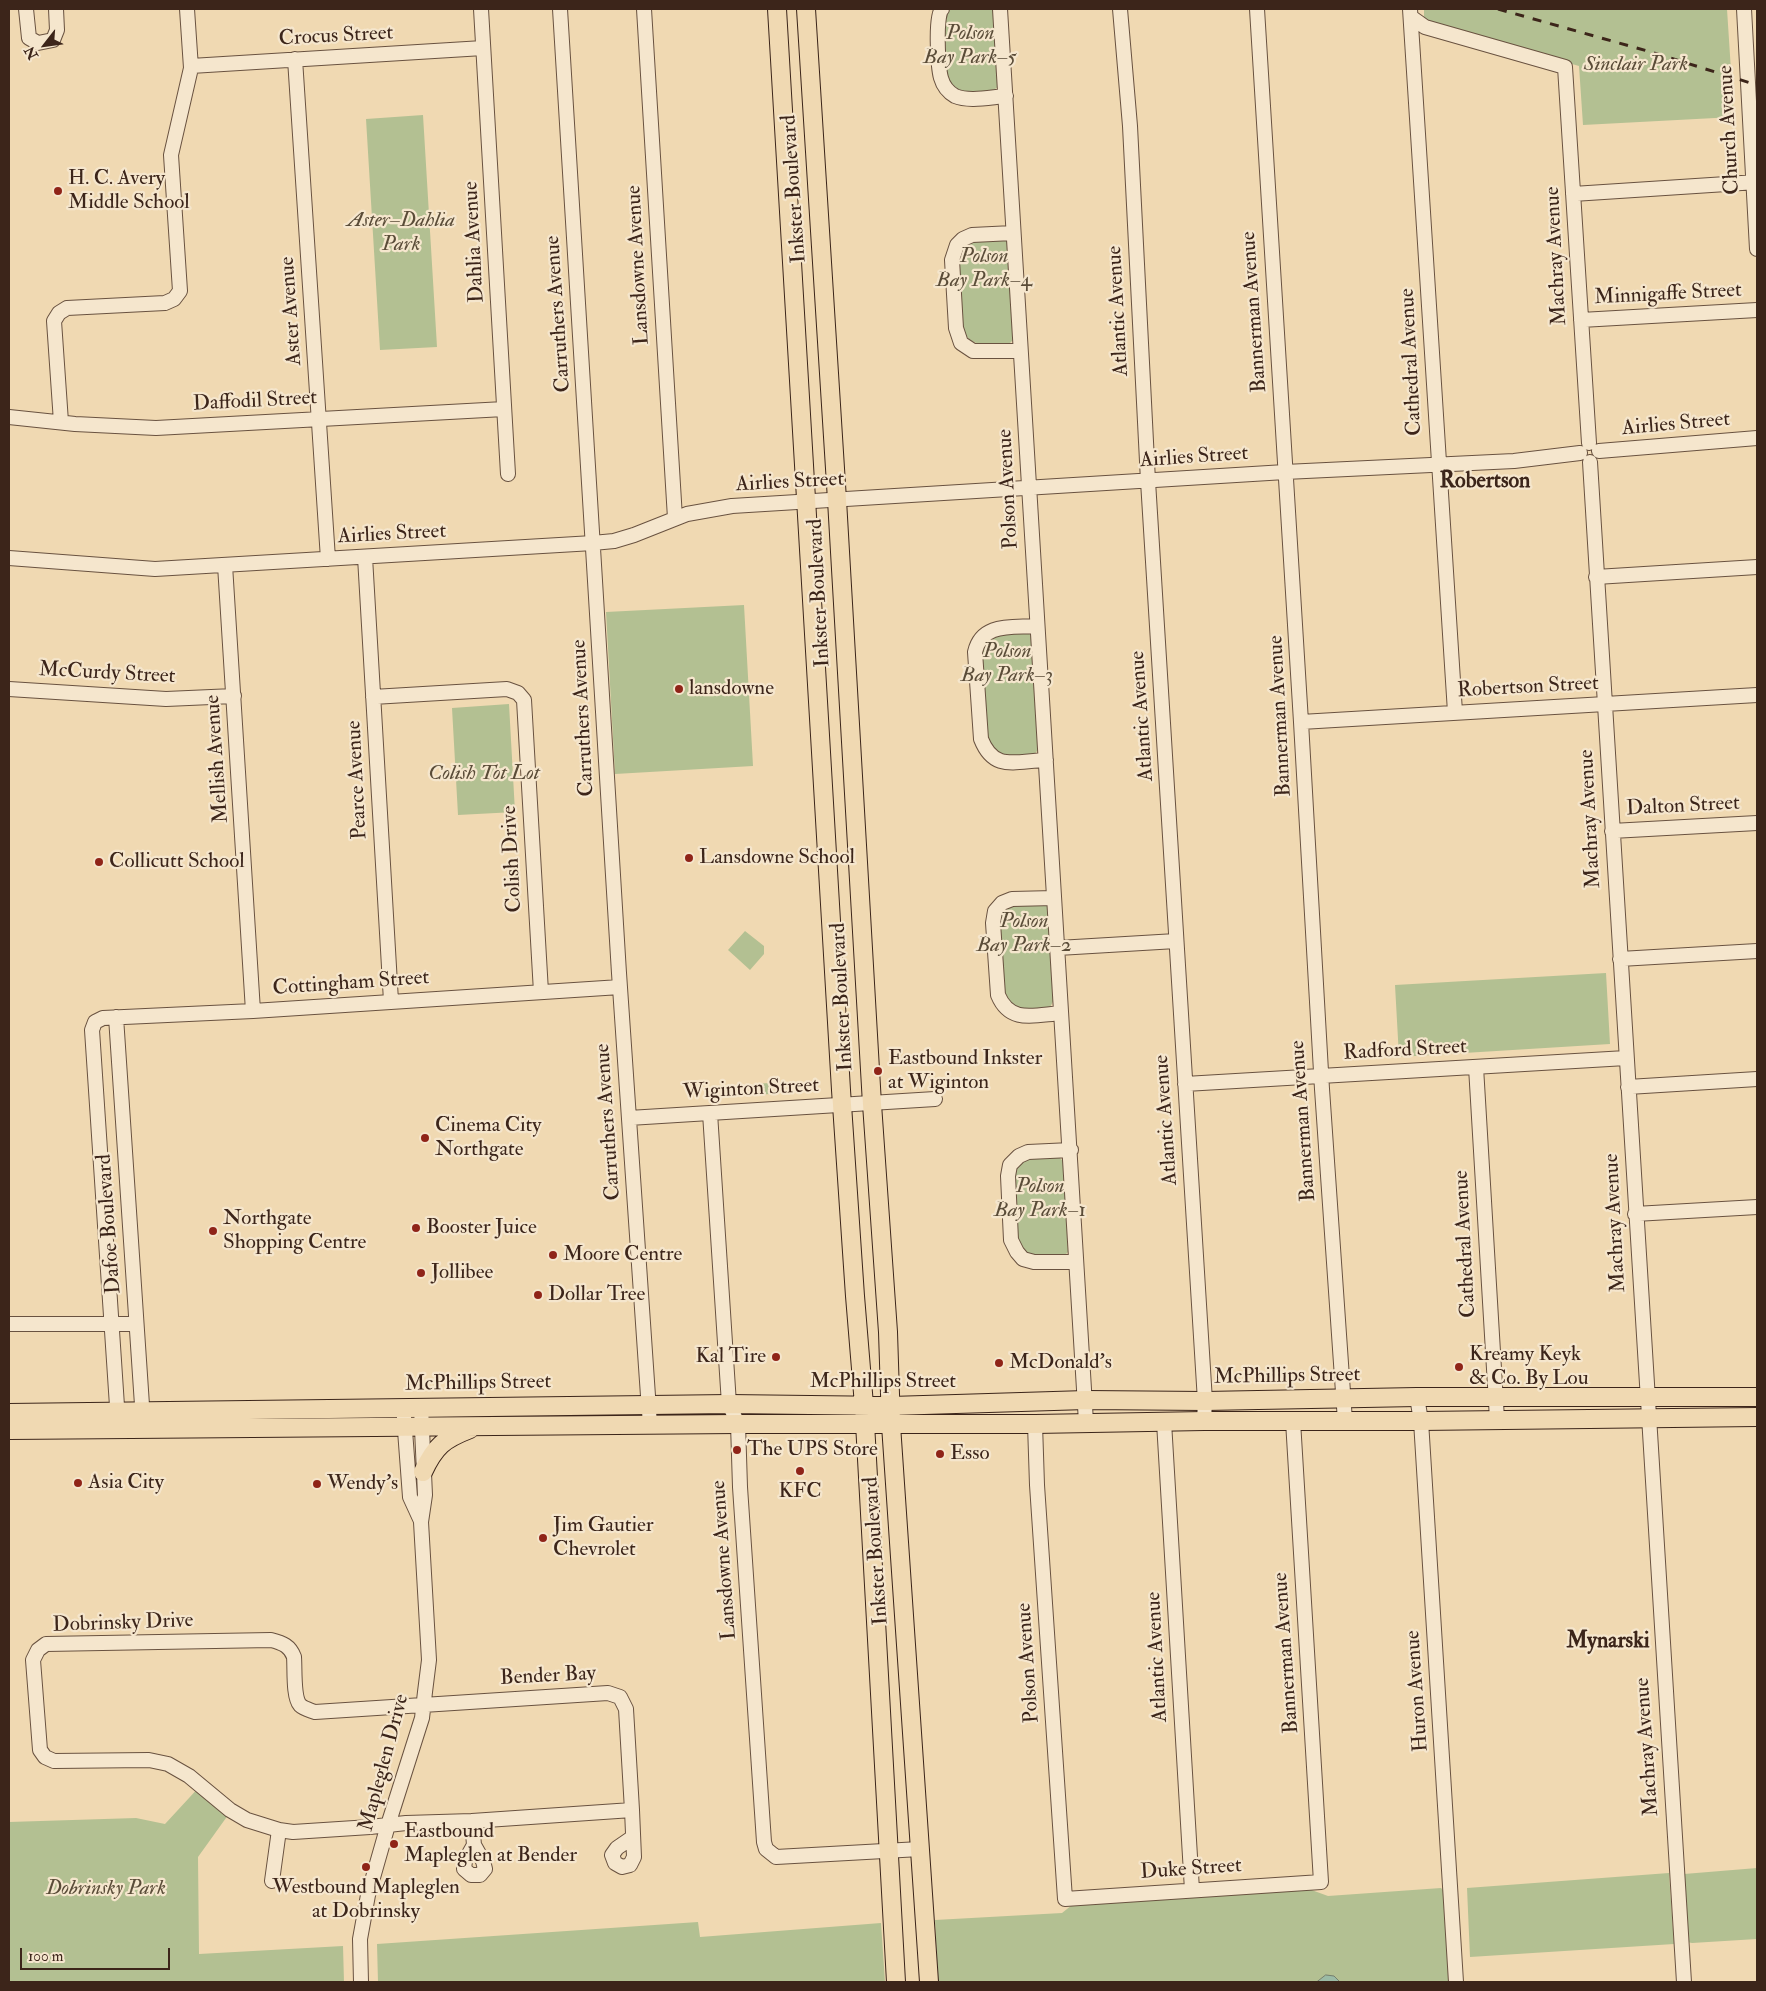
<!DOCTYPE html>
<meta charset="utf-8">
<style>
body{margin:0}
#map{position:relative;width:1766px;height:1991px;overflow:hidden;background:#f0d9b2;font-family:"IM FELL Double Pica",serif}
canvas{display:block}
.frame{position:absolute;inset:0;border:10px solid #3c251a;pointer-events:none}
.north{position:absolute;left:20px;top:20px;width:50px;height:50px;-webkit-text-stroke:4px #f5e6cd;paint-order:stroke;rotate:240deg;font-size:14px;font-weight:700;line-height:20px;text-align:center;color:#3c251a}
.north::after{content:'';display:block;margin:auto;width:18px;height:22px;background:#3c251a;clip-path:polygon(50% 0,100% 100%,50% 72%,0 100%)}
.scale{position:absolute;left:20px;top:1948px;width:150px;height:22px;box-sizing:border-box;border:2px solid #3c251a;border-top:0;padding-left:6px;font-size:15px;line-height:18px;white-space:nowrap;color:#3c251a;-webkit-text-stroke:4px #f5e6cd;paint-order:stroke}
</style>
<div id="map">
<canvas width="1766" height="1991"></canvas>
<div class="frame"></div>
<div class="north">N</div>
<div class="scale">100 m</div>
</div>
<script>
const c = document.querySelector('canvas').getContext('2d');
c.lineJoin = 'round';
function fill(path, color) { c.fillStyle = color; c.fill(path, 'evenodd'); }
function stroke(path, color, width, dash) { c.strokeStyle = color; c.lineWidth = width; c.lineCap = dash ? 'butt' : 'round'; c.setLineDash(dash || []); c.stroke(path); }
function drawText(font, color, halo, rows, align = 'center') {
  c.font = font + ' "IM FELL Double Pica",serif'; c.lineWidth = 4.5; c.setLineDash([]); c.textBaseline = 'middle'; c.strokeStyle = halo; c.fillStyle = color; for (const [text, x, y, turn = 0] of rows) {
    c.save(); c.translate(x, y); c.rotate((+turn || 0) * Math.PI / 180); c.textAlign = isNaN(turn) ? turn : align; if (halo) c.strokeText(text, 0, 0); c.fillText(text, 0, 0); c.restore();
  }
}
fill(new Path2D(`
 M 950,9 L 995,9 L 998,87 L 995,89 C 989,92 982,91 975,92 C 941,93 945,67 945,42 C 944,30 942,18 950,9 Z
 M 1424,9 L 1727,9 L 1734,117 L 1583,125 L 1579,66 L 1424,21 Z
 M 423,115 L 437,347 L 380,350 L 366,119 Z
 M 1003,237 L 1008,241 L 1013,340 L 1009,344 C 991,345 974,349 963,332 L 957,262 L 960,249 L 972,240 Z
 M 744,605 L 753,766 L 615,774 L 606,612 Z
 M 1027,631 L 1032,637 L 1038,747 L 1037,751 L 1033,756 L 1005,758 L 986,744 L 981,656 C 987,628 1003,633 1027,631 Z
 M 509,704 L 515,812 L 458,815 L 452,708 Z
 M 1043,902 L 1049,908 L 1054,1000 L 1049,1009 L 1021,1011 L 1002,997 L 1000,914 L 1011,905 Z
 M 745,931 L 764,946 L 764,954 L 750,970 L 728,950 Z
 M 1606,973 L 1610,1044 L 1399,1057 L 1395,985 Z
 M 770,1083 L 771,1094 L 754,1095 L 753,1084 Z
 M 1058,1156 L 1064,1162 L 1068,1252 L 1064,1256 L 1029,1256 L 1017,1245 L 1012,1181 L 1015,1168 L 1026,1159 Z
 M 201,1785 L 231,1811 L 198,1857 L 199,1954 L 343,1946 L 344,1982 L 9,1982 L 9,1822 L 136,1818 L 165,1824 Z
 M 1757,1868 L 1757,1939 L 1692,1943 L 1687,1942 L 1683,1877 L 1684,1874 Z
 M 1669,1873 L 1674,1944 L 1470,1957 L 1467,1888 Z
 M 1306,1888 L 1328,1896 L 1441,1888 L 1444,1891 L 1450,1982 L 938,1982 L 935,1920 L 1062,1913 L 1072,1905 Z
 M 698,1922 L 700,1937 L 881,1923 L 885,1982 L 378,1982 L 377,1944 Z`), '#b3c092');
const water = new Path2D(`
 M 1326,1975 L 1334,1976 L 1340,1982 L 1317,1982 Z`);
fill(water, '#9bbba6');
stroke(water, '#757f6e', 1);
const minor = new Path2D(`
 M 26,9 L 29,38 L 38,43 L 53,40 L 57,30 L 56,9
 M 481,9 L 508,474
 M 560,9 L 619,973 L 650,1425
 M 644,9 L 675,518
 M 942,9 C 935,16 938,67 941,78 C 943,85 948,92 955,96 C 969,102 991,97 1006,96
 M 1000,9 L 1086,1422
 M 1120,9 L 1130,126 L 1148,481 L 1205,1401 L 1204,1421
 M 1257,9 L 1301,722 L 1322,1089 L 1345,1421
 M 1410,9 L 1455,712
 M 1744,9 L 1757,249
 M 1411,17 L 1425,27 L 1565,67 L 1589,443
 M 295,59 L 328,559
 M 191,66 L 483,48
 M 1573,194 L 1757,182
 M 1013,233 L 972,235 L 963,239 L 957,245 L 952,260 L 956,328 L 961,343 L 973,351 L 1020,351
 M 1581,320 L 1757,310
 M 9,417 L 75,424 L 156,428 L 504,409
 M 61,422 L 54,321 L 59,313 L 67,308 L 165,303 L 174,299 L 180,291 L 171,155 L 191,68 L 187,9
 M 1599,451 L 1757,438
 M 1590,462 L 1684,1982
 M 365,557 L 391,1001
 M 9,558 L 155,569 L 593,543 L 614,541 L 634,535 L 687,514 L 732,506 L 1285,472 L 1514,461 L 1580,453
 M 225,565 L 253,1011
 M 1596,577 L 1757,567
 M 1037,626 C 1012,628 982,622 975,652 L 981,739 C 994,772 1015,761 1046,760
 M 9,689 L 166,699 L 234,696
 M 373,697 L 507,689 L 518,693 L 524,700 L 541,992
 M 1301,722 L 1757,695
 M 1612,831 L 1757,823
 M 1054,898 L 1012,899 L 1002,903 L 995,911 L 993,923 L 998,995 C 1010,1024 1034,1015 1061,1013
 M 1058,948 L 1176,941
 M 1620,959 L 1757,951
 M 116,1017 L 143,1420
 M 1476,1067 L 1497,1419
 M 1185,1084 L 1626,1058
 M 1628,1087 L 1757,1079
 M 710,1113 L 729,1404 L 738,1424 L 740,1487 L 764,1842 L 766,1849 L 776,1857 L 920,1849
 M 629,1118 L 935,1099
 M 1071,1150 L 1028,1152 L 1019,1156 L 1010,1165 L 1008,1176 L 1011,1240 L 1017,1252 L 1023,1259 L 1034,1262 L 1076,1262
 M 1635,1214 L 1757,1207
 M 9,1324 L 136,1324
 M 1417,1397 L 1421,1421 L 1456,1982
 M 404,1417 L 410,1497 L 421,1521
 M 118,1421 L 92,1030 L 95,1022 L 103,1018 L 253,1011 L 620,987
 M 1164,1422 L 1192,1890
 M 1035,1424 L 1037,1485 L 1065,1899 L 1321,1882 L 1293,1421
 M 271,1640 C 283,1643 290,1646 294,1657 C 295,1669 293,1697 300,1705 C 304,1709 310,1710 315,1712 L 608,1693 L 620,1697 L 626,1709 L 632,1810 L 472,1821 L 406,1823 L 370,1827 L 293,1832 L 279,1830 L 247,1820 L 230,1810 L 189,1776 L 168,1764 L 149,1760 L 54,1761 L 45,1757 L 40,1750 L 33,1660 L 38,1650 L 46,1644 Z
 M 632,1810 L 634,1857 L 630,1865 L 622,1867 L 615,1863 L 612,1855 L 617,1848 L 633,1837
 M 472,1821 L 474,1845 L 465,1861 L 464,1869 L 471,1875 L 480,1875 L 485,1869 L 483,1861 L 474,1845
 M 272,1881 L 279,1830
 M 361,1982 L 360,1939 L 368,1895 L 388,1825 L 422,1718 L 425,1692 L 429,1660 L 421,1522 L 425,1495 L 421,1407`);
const major = new Path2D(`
 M 777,9 L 841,1090 L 855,1296 L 864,1405 L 896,1982
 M 806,9 L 837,500 L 872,1104 L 888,1332 L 891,1425 L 929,1982
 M 9,1413 L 729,1404 L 891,1406 L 1086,1400 L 1205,1401 L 1417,1397 L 1757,1397
 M 9,1430 L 738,1424 L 1035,1424 L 1204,1421 L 1421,1421 L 1757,1417
 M 423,1472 C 435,1446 444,1439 470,1429`);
stroke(minor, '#695240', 16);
stroke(major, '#3c251a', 20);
stroke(minor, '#f5e6cd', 14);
stroke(major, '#f0d9b2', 18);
stroke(new Path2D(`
 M 1498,9 L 1651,52 L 1757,85`), '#3c251a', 3, [9, 9]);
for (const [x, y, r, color] of [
 [58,191,5,"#8f2418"],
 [679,689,5,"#8f2418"],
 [689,858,5,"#8f2418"],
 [99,862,5,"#8f2418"],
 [878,1071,5,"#8f2418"],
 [425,1138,5,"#8f2418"],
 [416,1228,5,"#8f2418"],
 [213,1231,5,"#8f2418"],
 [553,1255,5,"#8f2418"],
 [421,1273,5,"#8f2418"],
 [538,1295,5,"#8f2418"],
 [776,1357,5,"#8f2418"],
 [999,1363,5,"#8f2418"],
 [1459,1367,5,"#8f2418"],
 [737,1450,5,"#8f2418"],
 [940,1454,5,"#8f2418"],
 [800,1471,5,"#8f2418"],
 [78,1483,5,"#8f2418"],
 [317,1484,5,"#8f2418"],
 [543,1538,5,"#8f2418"],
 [394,1844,5,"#8f2418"],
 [366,1867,5,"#8f2418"]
]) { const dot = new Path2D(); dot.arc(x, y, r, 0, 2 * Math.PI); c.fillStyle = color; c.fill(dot); stroke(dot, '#f5e6cd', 2); }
drawText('italic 21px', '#5a4c38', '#f5e6cd', [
 ["Polson",970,34],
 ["Bay Park–5",970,58],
 ["Sinclair Park",1636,65],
 ["Aster–Dahlia",401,221],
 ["Park",401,245],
 ["Polson",984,257],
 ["Bay Park–4",984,281],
 ["Polson",1007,652],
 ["Bay Park–3",1007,676],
 ["Colish Tot Lot",484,774],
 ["Polson",1024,922],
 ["Bay Park–2",1024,946],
 ["Polson",1040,1187],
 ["Bay Park–1",1040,1211],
 ["Dobrinsky Park",106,1889]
]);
drawText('21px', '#3c251a', '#f5e6cd', [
 ["Crocus Street",336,37,-3],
 ["Church Avenue",1730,130,-93],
 ["Inkster Boulevard",795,189,-94],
 ["Dahlia Avenue",475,242,-93],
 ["Machray Avenue",1557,256,-93],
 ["Lansdowne Avenue",639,265,-93],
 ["Minnigaffe Street",1668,295,-3],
 ["Aster Avenue",292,311,-94],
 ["Atlantic Avenue",1119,311,-93],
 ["Bannerman Avenue",1255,312,-94],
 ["Carruthers Avenue",559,314,-94],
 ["Cathedral Avenue",1412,362,-93],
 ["Daffodil Street",255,402,-3],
 ["Airlies Street",1676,425,-5],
 ["Airlies Street",1194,458,-4],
 ["Airlies Street",790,483,-3],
 ["Polson Avenue",1009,489,-93],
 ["Airlies Street",392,535,-3],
 ["Inkster Boulevard",820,593,-93],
 ["McCurdy Street",107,674,3],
 ["Robertson Street",1528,688,-3],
 ["Atlantic Avenue",1143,716,-94],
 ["Bannerman Avenue",1281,716,-93],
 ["Carruthers Avenue",584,718,-93],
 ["Mellish Avenue",218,759,-94],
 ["Pearce Avenue",358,780,-93],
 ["Dalton Street",1683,807,-3],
 ["Machray Avenue",1591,819,-93],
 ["Colish Drive",513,859,-93],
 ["Cottingham Street",351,984,-4],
 ["Inkster Boulevard",843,997,-93],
 ["Radford Street",1405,1051,-3],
 ["Wiginton Street",751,1090,-3],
 ["Atlantic Avenue",1167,1120,-94],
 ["Bannerman Avenue",1304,1121,-94],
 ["Carruthers Avenue",609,1122,-94],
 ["Machray Avenue",1616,1223,-93],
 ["Dafoe Boulevard",110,1224,-94],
 ["Cathedral Avenue",1466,1244,-93],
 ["McPhillips Street",1287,1377,-1],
 ["McPhillips Street",883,1382],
 ["McPhillips Street",478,1384,-1],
 ["Inkster Boulevard",877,1551,-94],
 ["Lansdowne Avenue",725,1560,-94],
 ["Dobrinsky Drive",123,1624,-2],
 ["Bannerman Avenue",1287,1653,-94],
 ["Atlantic Avenue",1158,1657,-93],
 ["Polson Avenue",1029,1663,-94],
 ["Bender Bay",548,1677,-3],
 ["Huron Avenue",1418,1691,-94],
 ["Machray Avenue",1648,1747,-94],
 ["Mapleglen Drive",385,1763,-75],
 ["Duke Street",1191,1870,-4]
]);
drawText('21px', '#3c251a', '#f5e6cd', [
 ["H. C. Avery",68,179],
 ["Middle School",68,203],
 ["lansdowne",689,689],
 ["Lansdowne School",699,858],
 ["Collicutt School",109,862],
 ["Eastbound Inkster",888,1059],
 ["at Wiginton",888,1083],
 ["Cinema City",435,1126],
 ["Northgate",435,1150],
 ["Northgate",223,1219],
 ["Shopping Centre",223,1243],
 ["Booster Juice",426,1228],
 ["Moore Centre",563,1255],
 ["Jollibee",431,1273],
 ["Dollar Tree",548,1295],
 ["Kreamy Keyk",1469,1355],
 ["& Co. By Lou",1469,1379],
 ["Kal Tire",766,1357,"right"],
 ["McDonald's",1009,1363],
 ["The UPS Store",747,1450],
 ["Esso",950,1454],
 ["Asia City",88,1483],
 ["Wendy's",327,1484],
 ["KFC",800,1492,"center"],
 ["Jim Gautier",553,1526],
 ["Chevrolet",553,1550],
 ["Eastbound",404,1832],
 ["Mapleglen at Bender",404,1856],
 ["Westbound Mapleglen",366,1888,"center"],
 ["at Dobrinsky",366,1912,"center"]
], 'left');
drawText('bold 22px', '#3c251a', '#f5e6cd', [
 ["Robertson",1485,482],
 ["Mynarski",1608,1642]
]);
</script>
